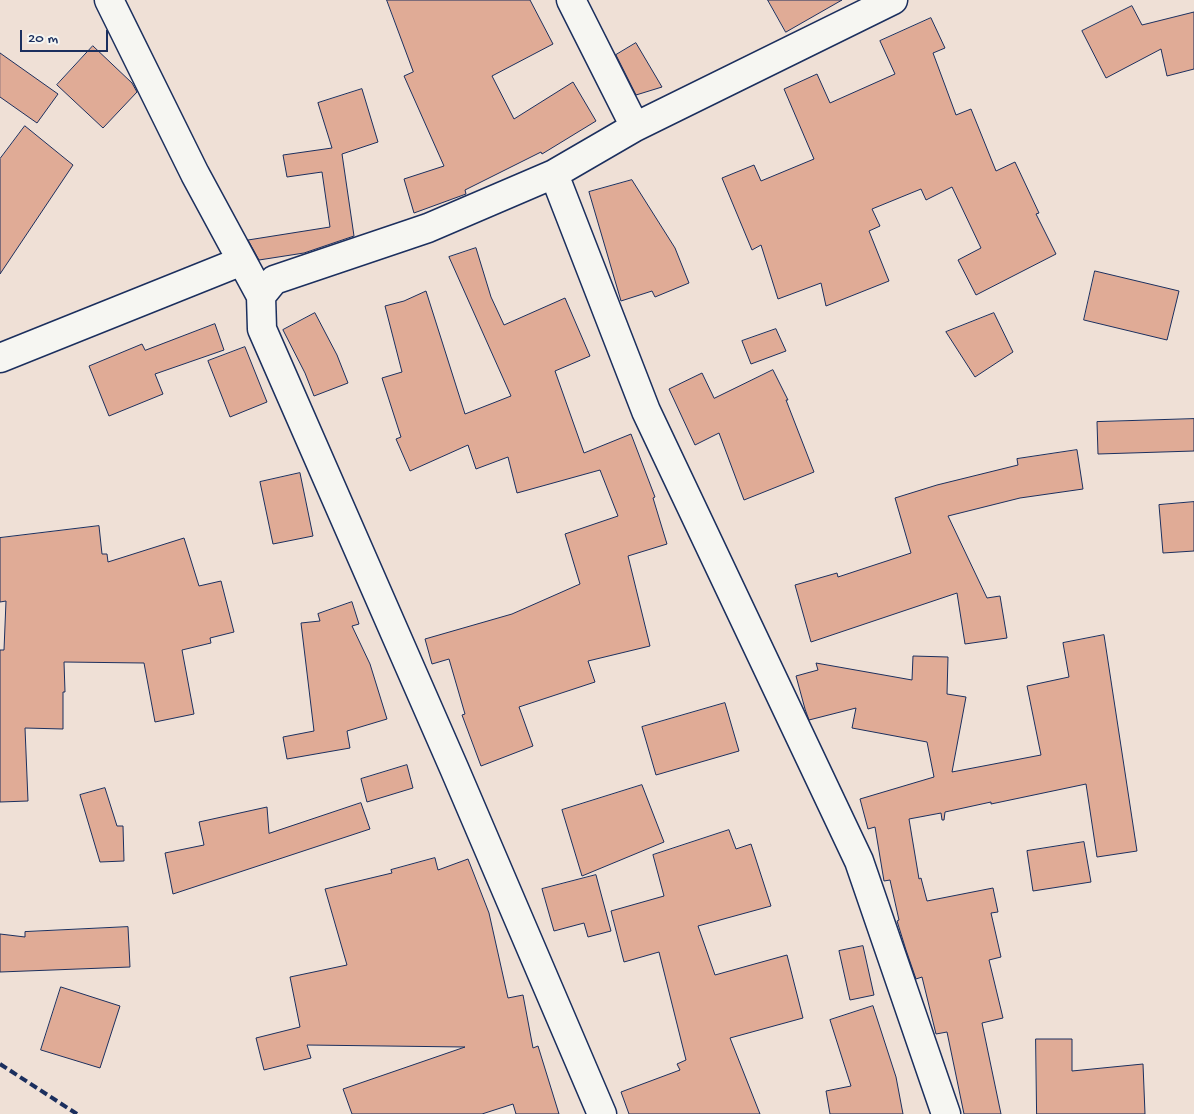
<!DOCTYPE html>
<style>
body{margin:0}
#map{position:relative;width:1194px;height:1114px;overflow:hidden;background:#efe0d6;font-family:"Gochi Hand",sans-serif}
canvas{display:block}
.scale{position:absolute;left:20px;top:30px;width:88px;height:22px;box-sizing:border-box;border:2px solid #1b2f5e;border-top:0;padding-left:6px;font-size:15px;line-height:18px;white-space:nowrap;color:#1b2f5e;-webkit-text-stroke:4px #f6f6f2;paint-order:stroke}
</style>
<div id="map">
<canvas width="1194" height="1114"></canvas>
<div class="scale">20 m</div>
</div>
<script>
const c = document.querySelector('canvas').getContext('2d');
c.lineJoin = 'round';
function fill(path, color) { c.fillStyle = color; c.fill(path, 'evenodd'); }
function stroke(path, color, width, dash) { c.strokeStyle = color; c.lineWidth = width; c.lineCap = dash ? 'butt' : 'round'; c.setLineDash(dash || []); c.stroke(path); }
const building = new Path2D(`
 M 387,0 L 530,0 L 553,44 L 492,76 L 514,119 L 573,82 L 596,121 L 542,154 L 541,152 L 465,190 L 466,194 L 414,213 L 404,179 L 444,166 L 404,76 L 413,72 Z
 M 768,0 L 842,0 L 786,32 Z
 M 1132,6 L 1142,25 L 1194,12 L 1194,69 L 1167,76 L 1161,49 L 1106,78 L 1082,31 Z
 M 931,18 L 945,48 L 933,53 L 956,115 L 971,109 L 996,171 L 1015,162 L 1039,213 L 1036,214 L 1056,254 L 976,295 L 958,260 L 981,248 L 952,187 L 926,200 L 921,189 L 872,209 L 880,226 L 869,231 L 889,281 L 826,306 L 821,283 L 778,299 L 761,245 L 752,250 L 722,178 L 754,165 L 761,181 L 814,159 L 784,89 L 817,74 L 830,103 L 895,74 L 880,41 Z
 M 636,43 L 662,87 L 636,95 L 616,55 Z
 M 93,46 L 132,83 L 137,92 L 103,128 L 57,85 Z
 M 0,53 L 58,94 L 37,123 L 0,97 Z
 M 362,89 L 378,142 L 342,154 L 354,236 L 304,253 L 259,260 L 248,240 L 330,227 L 322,172 L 287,177 L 283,155 L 332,148 L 318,103 Z
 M 25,126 L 73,165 L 0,274 L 0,159 Z
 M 632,180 L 675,248 L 689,283 L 655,297 L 652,291 L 621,301 L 589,192 Z
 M 476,248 L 491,297 L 504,325 L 565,298 L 590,356 L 555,371 L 584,453 L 631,434 L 655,497 L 653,498 L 667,544 L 628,556 L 650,646 L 588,661 L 595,682 L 519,707 L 533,746 L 481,766 L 462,715 L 465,714 L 449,659 L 432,664 L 425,639 L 512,614 L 580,584 L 565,534 L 618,516 L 600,470 L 517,493 L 508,457 L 476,469 L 468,445 L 410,471 L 396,439 L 401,437 L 382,378 L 402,372 L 385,306 L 404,301 L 426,291 L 465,414 L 511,396 L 449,257 Z
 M 1095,271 L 1179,291 L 1167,340 L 1084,320 Z
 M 315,313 L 337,355 L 348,383 L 314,396 L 305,373 L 283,330 Z
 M 994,313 L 1013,352 L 975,377 L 946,332 Z
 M 215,324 L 224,350 L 155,374 L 163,394 L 109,416 L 89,366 L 142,344 L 145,350 Z
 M 776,329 L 786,351 L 751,364 L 742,341 Z
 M 245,347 L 267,402 L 230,417 L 208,361 Z
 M 773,370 L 788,400 L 786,400 L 814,472 L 744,500 L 719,433 L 695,445 L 669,389 L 702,373 L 714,398 Z
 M 1194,419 L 1194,451 L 1098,454 L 1097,422 Z
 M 1077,450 L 1083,489 L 1020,498 L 948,516 L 987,598 L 1000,596 L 1007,638 L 965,644 L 957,593 L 811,642 L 795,585 L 837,573 L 838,577 L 911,553 L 895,498 L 937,485 L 1018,465 L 1017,459 Z
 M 300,473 L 313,536 L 273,544 L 260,482 Z
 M 1194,502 L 1194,551 L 1163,553 L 1159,505 Z
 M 99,526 L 102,554 L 107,554 L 108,562 L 184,538 L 199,586 L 221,581 L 234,632 L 210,638 L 211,643 L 182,650 L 194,714 L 155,722 L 144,663 L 64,662 L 65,692 L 63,692 L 63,729 L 25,728 L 28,801 L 0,802 L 0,650 L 4,650 L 6,601 L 0,602 L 0,538 Z
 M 352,602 L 359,624 L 352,626 L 370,664 L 387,719 L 347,731 L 350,748 L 287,759 L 283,737 L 314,731 L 301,623 L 320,621 L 318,614 Z
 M 1104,635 L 1137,851 L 1097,857 L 1086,784 L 991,804 L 991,802 L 945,812 L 944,820 L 942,820 L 941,813 L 909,819 L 919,879 L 921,878 L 927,901 L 993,888 L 998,912 L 991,913 L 1001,957 L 989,960 L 1003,1018 L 982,1023 L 1001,1114 L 964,1114 L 947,1032 L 936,1034 L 922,977 L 916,979 L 906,950 L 897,921 L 899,920 L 890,880 L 884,881 L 875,827 L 868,829 L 860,799 L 934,777 L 927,742 L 852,728 L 856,708 L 809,720 L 805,709 L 796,676 L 818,670 L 816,663 L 912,680 L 913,656 L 948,657 L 947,694 L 966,697 L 952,772 L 1041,755 L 1027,686 L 1069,677 L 1063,643 Z
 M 725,703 L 739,751 L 656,775 L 642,727 Z
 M 407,765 L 413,788 L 367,802 L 361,779 Z
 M 642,785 L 664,842 L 582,876 L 562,810 Z
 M 105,788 L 117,826 L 123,826 L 124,861 L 100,862 L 80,795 Z
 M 361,803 L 370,829 L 173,894 L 165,853 L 204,845 L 199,822 L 267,807 L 269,833 Z
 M 729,830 L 736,849 L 751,844 L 771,906 L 698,926 L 715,975 L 787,955 L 803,1018 L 730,1038 L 760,1114 L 629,1114 L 621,1092 L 680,1070 L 677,1064 L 686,1060 L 659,952 L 624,962 L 611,911 L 664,896 L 653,855 Z
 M 1084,842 L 1091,882 L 1033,891 L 1027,851 Z
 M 435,858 L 438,870 L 468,859 L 489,913 L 508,998 L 523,995 L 533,1048 L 538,1046 L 559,1114 L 516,1114 L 513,1104 L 482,1114 L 352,1114 L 343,1089 L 465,1047 L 307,1045 L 311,1058 L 264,1070 L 256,1038 L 300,1027 L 290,977 L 347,965 L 325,889 L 392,873 L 391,870 Z
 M 596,875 L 611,931 L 588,937 L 584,923 L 554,931 L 542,889 Z
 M 128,927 L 130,967 L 0,972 L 0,934 L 25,937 L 25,932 Z
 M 863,946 L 874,995 L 850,1000 L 839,951 Z
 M 61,987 L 120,1006 L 100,1068 L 41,1050 Z
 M 873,1006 L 896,1077 L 903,1114 L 830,1114 L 826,1091 L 851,1086 L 830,1020 Z
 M 1036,1039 L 1072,1039 L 1072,1071 L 1143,1064 L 1145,1114 L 1037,1114 Z`);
fill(building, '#e0ab96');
stroke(building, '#1b2f5e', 1);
const minor = new Path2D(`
 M 109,0 L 195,174 L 261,296
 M 571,0 L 635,127
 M 554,174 L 646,411 L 859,861 L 946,1114
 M 0,358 L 242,261
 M 602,1114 L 454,768 L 262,329 L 261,296 L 274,280 L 428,228 L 554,174 L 635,127 L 893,0`);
stroke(minor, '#1b2f5e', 31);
stroke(minor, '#f6f6f2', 28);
stroke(new Path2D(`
 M 0,1064 L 77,1114`), '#1b2f5e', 4, [8, 4]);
</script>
